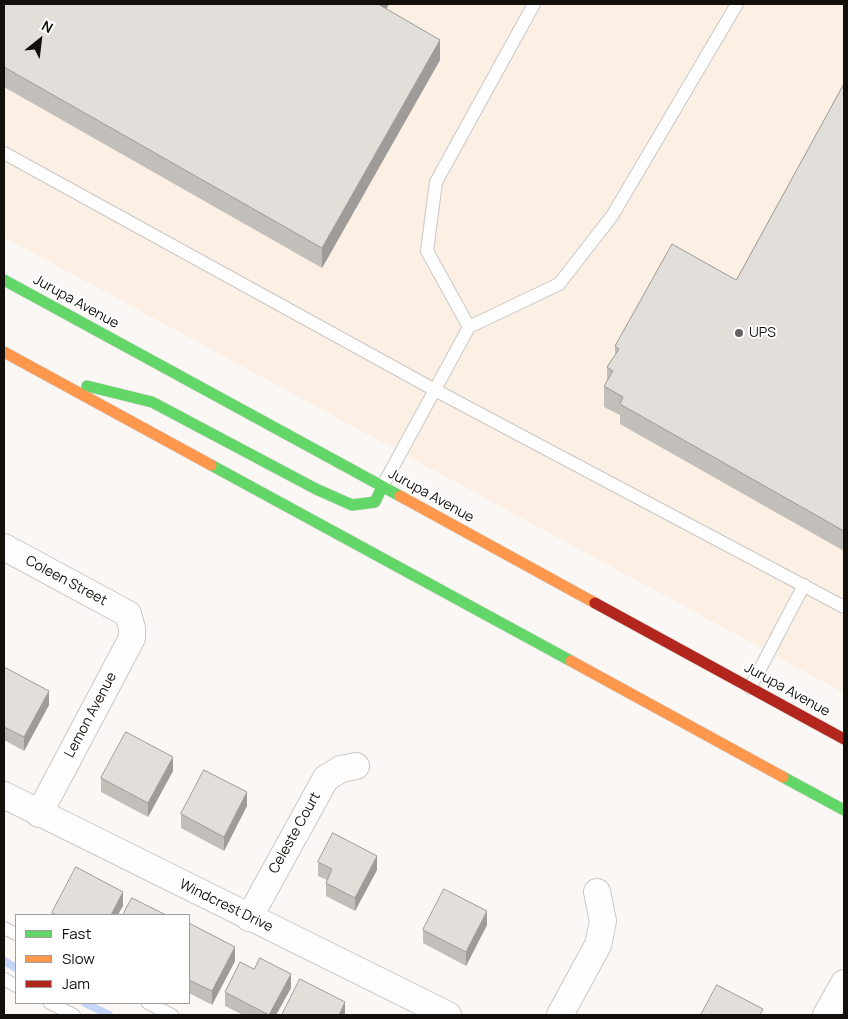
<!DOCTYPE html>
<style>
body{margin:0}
#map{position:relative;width:848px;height:1019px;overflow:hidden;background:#faf7f5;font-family:Manrope,sans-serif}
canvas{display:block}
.frame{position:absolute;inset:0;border:5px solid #130f0b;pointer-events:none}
.legend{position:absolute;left:15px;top:914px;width:175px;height:90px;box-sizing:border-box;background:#fff;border:1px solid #a19f9d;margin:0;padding:6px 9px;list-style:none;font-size:15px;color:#130f0b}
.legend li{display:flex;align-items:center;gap:10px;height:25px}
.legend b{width:25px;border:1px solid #a19f9d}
.north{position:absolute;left:15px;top:15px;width:50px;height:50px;-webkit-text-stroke:4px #fff;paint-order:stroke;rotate:29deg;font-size:14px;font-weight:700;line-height:20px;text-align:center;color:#130f0b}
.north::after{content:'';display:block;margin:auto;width:18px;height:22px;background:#130f0b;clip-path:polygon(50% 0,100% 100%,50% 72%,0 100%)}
</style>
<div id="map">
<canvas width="848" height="1019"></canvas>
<div class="frame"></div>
<ul class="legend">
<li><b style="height:6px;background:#63d668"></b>Fast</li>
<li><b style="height:6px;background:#ff974d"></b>Slow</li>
<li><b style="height:6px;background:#b3261e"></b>Jam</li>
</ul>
<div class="north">N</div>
</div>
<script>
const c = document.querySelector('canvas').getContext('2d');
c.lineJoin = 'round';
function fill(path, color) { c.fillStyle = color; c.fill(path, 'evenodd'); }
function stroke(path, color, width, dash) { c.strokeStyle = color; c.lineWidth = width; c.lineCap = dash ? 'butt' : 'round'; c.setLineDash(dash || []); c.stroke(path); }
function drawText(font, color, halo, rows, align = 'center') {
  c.font = font + ' Manrope,sans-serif'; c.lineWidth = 4; c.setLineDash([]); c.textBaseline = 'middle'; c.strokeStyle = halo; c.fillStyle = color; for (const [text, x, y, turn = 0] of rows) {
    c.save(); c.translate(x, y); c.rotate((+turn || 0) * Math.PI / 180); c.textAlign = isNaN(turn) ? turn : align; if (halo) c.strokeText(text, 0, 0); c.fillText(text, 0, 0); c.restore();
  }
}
fill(new Path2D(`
 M 4,4 L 844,4 L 844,693 L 4,237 Z`), '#fcefe4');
stroke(new Path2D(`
 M 4,961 L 16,968
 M 85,1003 L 109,1015`), '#c4d7f9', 8);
const lane = new Path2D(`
 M 4,153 L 435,390 L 844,607
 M 469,327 L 559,284 L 612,216 L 737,4
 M 382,487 L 469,327 L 427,251 L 436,182 L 534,4
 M 750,688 L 804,585
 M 4,928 L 16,934
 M 4,979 L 16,986
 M 50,1003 L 74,1015
 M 148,1003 L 172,1015`);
const street = new Path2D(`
 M 4,547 L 128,614 L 132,628 L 132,638 L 39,814
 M 4,795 L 448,1015
 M 249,918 L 326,778 L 341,769 L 356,766
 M 560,1015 L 598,945 L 603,921 L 597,892
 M 826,1015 L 844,983`);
const fast = new Path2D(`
 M 4,280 L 400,496
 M 87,386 L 152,402 L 316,489 L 352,505 L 375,502 L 382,487
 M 211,465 L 571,661
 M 783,777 L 844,810`);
const slow = new Path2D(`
 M 4,352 L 211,465
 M 400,496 L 595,603
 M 571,661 L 783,777`);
const jam = new Path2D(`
 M 595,603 L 844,739`);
stroke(lane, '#cbc7c4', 14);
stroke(street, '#cbc7c4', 28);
stroke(fast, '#d3d1cf', 12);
stroke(slow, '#d3d1cf', 12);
stroke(jam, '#d3d1cf', 12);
stroke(lane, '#fefefe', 12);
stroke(street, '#fefefe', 26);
stroke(fast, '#63d668', 11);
stroke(slow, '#ff974d', 11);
stroke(jam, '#b3261e', 11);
fill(new Path2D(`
 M 4,4 L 389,4 L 386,8 L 440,60 L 322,268 L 4,87 Z
 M 844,84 L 844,551 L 620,424 L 620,415 L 604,407 L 604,386 L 607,381 L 607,367 L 615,355 L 615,346 L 736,280 Z
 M 4,667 L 49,705 L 24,751 L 4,740 Z
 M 173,771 L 148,817 L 101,792 L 101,778 Z
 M 247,806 L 224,851 L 181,828 L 181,814 Z
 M 318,862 L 377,870 L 355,911 L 326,896 L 326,883 L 327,880 L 318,876 Z
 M 189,923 L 235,961 L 212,1005 L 189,993 Z
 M 487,925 L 466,966 L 423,943 L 423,930 Z
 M 254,969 L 291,988 L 276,1015 L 243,1015 L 225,1006 L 225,992 Z`), '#c2bfbb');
fill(new Path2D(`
 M 378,4 L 389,4 L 378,24 Z
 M 440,40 L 440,60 L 322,268 L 322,248 Z
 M 49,691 L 49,705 L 24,751 L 24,737 Z
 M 173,757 L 173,771 L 148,817 L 148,803 Z
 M 247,792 L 247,806 L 224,851 L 224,837 Z
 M 377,856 L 377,870 L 355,911 L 355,898 Z
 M 123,892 L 123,906 L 118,915 L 111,915 Z
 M 487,911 L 487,925 L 466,966 L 466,952 Z
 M 235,947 L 235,961 L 212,1005 L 212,991 Z
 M 291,974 L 291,988 L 276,1015 L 269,1015 Z
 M 345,1002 L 345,1015 L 339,1015 Z`), '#9e9b99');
const building = new Path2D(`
 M 4,4 L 378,4 L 440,40 L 322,248 L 4,67 Z
 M 844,84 L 844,531 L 620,404 L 623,397 L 604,386 L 613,371 L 607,367 L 619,349 L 615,346 L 672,244 L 736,280 Z
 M 4,667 L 49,691 L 24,737 L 4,727 Z
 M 126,732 L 173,757 L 148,803 L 101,778 Z
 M 204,770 L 247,792 L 224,837 L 181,814 Z
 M 333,833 L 377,856 L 355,898 L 326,883 L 332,869 L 318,862 Z
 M 76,867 L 123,892 L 111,915 L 57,915 L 52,913 Z
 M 444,889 L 487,911 L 466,952 L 423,930 Z
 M 132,898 L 166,915 L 123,915 Z
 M 189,923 L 235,947 L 212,991 L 189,980 Z
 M 260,958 L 291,974 L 269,1015 L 225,992 L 240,962 L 254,969 Z
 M 300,979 L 345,1002 L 339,1015 L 282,1015 Z
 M 717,985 L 763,1009 L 760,1015 L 701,1015 Z`);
fill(building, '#e2deda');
stroke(building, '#9e9b99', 1);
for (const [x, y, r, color] of [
 [739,333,5,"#64605d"]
]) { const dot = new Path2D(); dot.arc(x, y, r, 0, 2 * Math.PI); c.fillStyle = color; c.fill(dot); stroke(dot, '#fff', 2); }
drawText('14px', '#130f0b', '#fff', [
 ["Jurupa Avenue",76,302,29],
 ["Jurupa Avenue",431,496,29],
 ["Coleen Street",66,581,28],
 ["Jurupa Avenue",787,690,29],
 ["Lemon Avenue",91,715,-62],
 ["Celeste Court",295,833,-61],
 ["Windcrest Drive",226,906,26]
]);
drawText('14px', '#130f0b', '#fff', [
 ["UPS",749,333]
], 'left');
</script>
